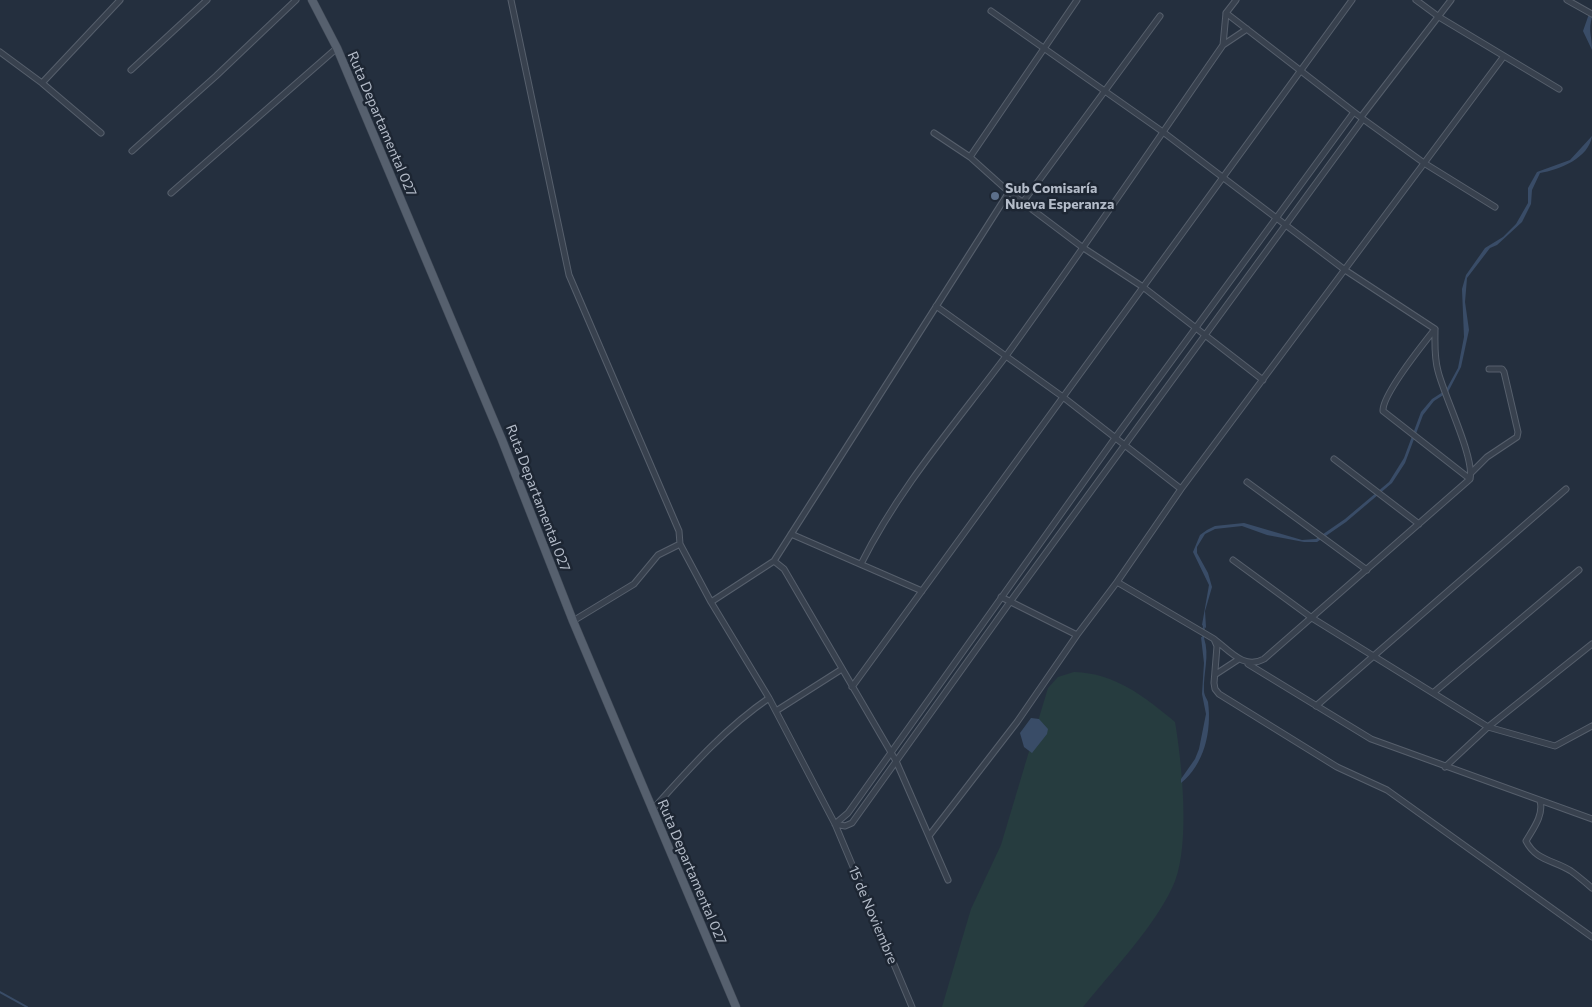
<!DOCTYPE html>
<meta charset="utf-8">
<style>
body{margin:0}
canvas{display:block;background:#242f3e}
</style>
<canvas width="1592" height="1007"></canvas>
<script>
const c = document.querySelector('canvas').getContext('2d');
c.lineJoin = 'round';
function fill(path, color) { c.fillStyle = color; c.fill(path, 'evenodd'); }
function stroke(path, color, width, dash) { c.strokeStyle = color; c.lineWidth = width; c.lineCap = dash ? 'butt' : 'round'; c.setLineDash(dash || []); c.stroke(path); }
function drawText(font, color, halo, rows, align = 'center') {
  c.font = font + ' Commissioner,sans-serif'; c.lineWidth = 5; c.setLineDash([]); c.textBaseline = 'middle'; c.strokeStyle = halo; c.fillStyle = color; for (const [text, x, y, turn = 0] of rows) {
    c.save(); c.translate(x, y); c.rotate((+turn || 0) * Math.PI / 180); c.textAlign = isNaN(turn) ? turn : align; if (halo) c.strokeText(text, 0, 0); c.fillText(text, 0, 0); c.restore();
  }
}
fill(new Path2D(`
 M 1074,672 C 1115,673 1145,697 1175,722 C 1182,764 1190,842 1175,881 C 1159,922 1111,972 1083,1007 L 942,1007 L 971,909 L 1001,845 L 1048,688 L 1058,677 Z`), '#263c3f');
fill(new Path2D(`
 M 1589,14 L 1592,17 C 1588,31 1592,36 1592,50 L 1583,31 Z
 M 1592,136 C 1589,158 1559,170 1540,173 L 1532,190 L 1531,204 L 1522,222 L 1497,245 L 1490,248 L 1467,278 L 1465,302 L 1469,330 L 1461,367 L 1448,392 L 1434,401 L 1423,415 L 1405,463 L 1392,483 L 1346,522 L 1317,542 L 1304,542 L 1267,535 L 1242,526 L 1215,529 L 1205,534 L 1197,547 L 1197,553 L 1208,573 L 1212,587 L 1205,611 L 1206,628 L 1202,625 L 1209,585 L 1193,552 L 1200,535 L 1207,530 L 1215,526 L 1244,523 L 1302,540 L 1316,539 L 1345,519 L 1389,482 L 1404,458 L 1421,412 L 1432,399 L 1446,390 L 1458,368 L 1464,337 L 1462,289 L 1466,275 L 1485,248 L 1503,237 L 1516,224 L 1528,203 L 1528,188 L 1537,172 L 1570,160 Z
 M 1201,637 L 1204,638 C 1210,656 1203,673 1204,691 C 1204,695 1207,699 1208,702 C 1212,731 1204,765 1181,783 L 1181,779 L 1195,759 L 1199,749 L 1206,714 L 1202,694 L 1204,663 Z
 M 1031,718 L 1039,719 L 1048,729 L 1047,734 L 1032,753 L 1024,747 L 1020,733 Z`), '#394c67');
stroke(new Path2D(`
 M 1203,639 L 1204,624
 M 0,992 L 27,1007`), '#394c67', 2);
const minor = new Path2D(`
 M 511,0 L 569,275 L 679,531 L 680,544
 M 1077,0 L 970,157 L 1009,192 L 1082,247 L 1143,287 L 1263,380
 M 1416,0 L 1439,17 L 1559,89
 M 1567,0 L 1592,14
 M 991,11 L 1163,132 L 1345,270 L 1435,329 C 1435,343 1434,357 1438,371 C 1444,396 1475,458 1470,479 L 1264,659 C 1244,670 1230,651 1214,639
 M 1226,13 L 1236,0
 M 1223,45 L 1226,13 L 1363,119 L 1424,163 L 1495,207
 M 0,52 L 42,83 L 101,133
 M 131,70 L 207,0
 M 42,83 L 120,0
 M 1361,117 L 1451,0
 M 934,133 L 970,157
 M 132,151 L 216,76 L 296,0
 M 171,193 L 337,48
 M 1023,202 L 1160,16
 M 936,306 L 1063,397 L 1181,489
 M 1435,329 C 1423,344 1382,395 1383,411 L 1470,479
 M 1334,459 L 1419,524
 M 1471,473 L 1487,457 L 1517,437 L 1518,432 L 1504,372 L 1502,369 L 1489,369
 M 1247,482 L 1367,570
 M 791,534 L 922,591
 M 1233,560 L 1312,618 L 1488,727 L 1555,746 L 1592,726
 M 774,561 L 784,569 L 896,761 L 948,880
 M 861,564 C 899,488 955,424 1006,356 C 1080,254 1151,149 1223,45 L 1247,29
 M 1117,582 L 1214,639 L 1217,646 L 1214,683 L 1215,689 L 1219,694 L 1337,767 L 1387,790 L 1592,937
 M 1001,597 L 1077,635 L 1117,582 L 1181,489 L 1504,56
 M 711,602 L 774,561 L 1009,192
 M 573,621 L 634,584 L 658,555 L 680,544 L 711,602 L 769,698
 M 1248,664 L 1371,739 L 1592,819
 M 1216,674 L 1239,659
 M 852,687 L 1352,0
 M 1433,693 L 1579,570
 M 1316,706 L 1566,489
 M 776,711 L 842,669
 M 1445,767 L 1488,727 L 1592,644
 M 1540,801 C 1544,815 1533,829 1526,841 C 1536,861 1554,860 1571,871 C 1578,876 1585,882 1592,888
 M 652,810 C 689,769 724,729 769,698 L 835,824 L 912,1007
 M 835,824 L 845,826 L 852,823 L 1010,602 L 1363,119
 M 835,824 L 848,813 L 1115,438 L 1354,112
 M 929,836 L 1017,722 L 1077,635`);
const primary = new Path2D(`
 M 312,0 L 337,48 L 502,440 L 573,621 L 736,1007`);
stroke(minor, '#565f6c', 7);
stroke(primary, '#414a57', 9);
stroke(minor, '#38414e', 5);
stroke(primary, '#56606e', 8);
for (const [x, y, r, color] of [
 [995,196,5,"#5c6f8a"]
]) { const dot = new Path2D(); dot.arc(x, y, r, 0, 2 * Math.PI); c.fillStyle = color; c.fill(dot); stroke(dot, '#1d2633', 2); }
drawText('14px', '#b4bcc9', '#1d2633', [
 ["Ruta Departamental 027",382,124,67],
 ["Ruta Departamental 027",538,498,69],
 ["Ruta Departamental 027",692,872,67],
 ["15 de Noviembre",873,915,67]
]);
drawText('bold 14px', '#b4bcc9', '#1d2633', [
 ["Sub Comisaría",1005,188],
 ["Nueva Esperanza",1005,204]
], 'left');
</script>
